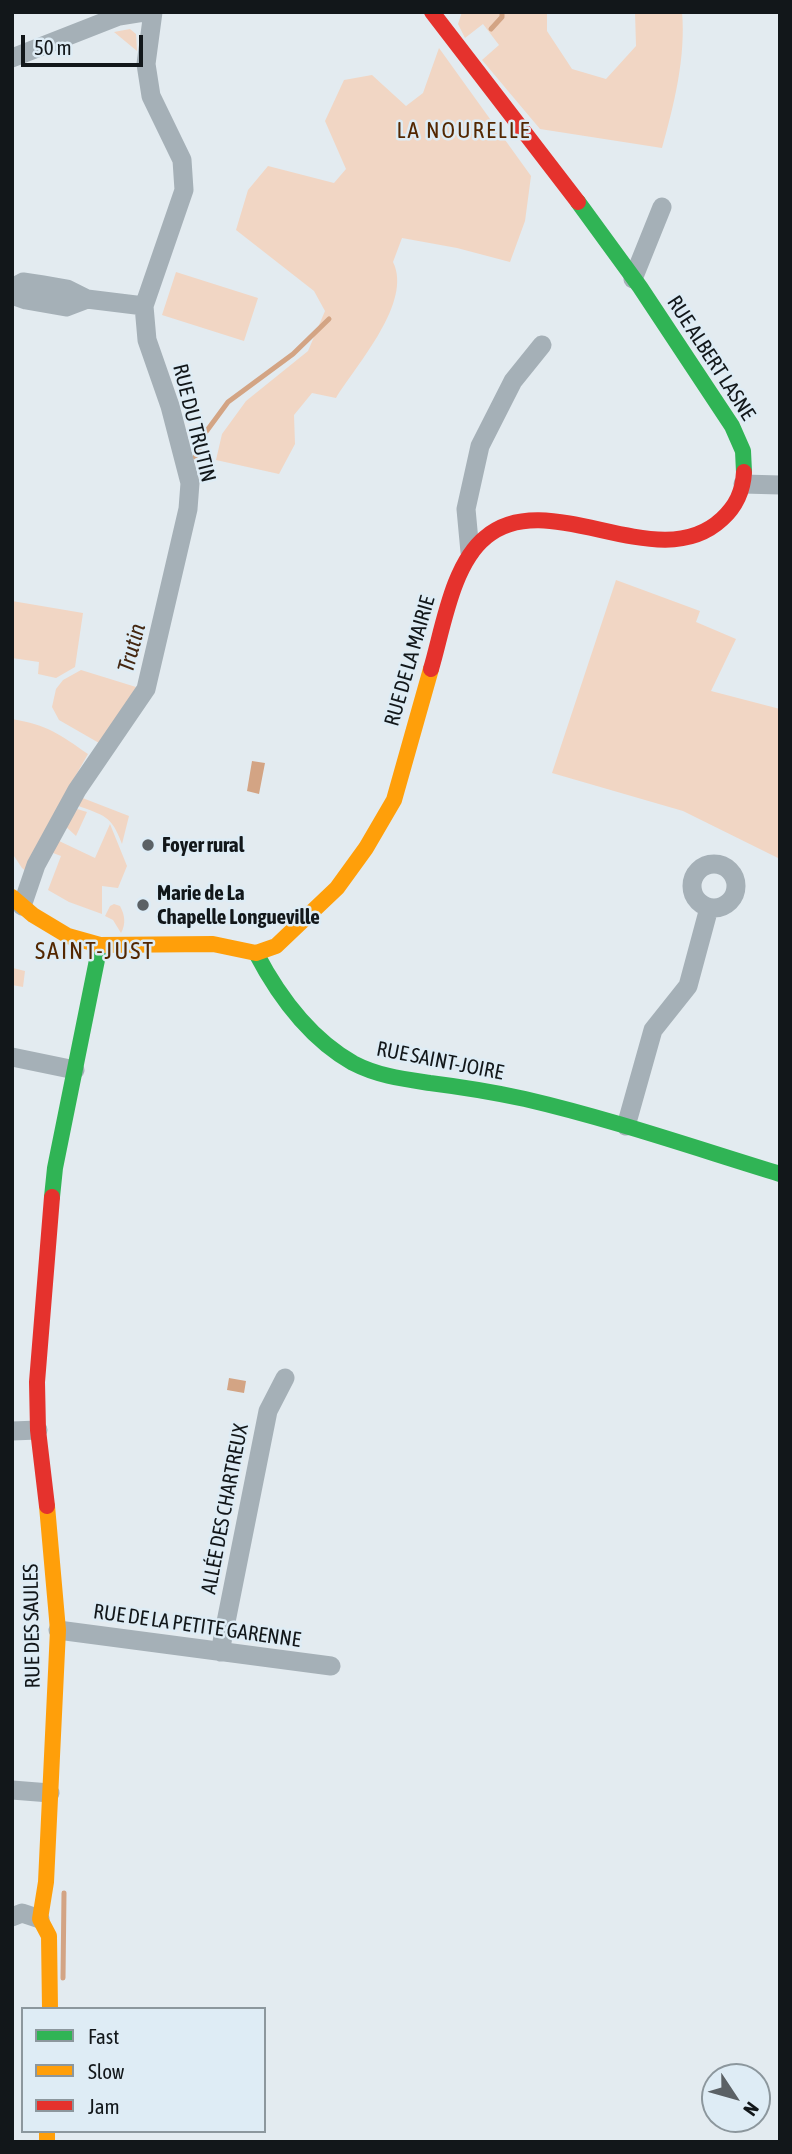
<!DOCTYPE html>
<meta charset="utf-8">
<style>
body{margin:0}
#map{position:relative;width:792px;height:2154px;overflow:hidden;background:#e3ebf0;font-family:"Asap Condensed",sans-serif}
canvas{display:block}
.frame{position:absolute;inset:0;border:14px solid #12171a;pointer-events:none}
.legend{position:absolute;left:21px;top:2007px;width:245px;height:126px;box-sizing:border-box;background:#deecf5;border:2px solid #8c979d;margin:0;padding:9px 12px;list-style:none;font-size:21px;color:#12171a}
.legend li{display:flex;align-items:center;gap:14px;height:35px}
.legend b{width:35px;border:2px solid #8c979d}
.north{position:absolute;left:701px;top:2063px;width:70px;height:70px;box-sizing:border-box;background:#deecf5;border:2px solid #8c979d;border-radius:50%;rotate:126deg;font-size:19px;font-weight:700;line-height:28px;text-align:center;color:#12171a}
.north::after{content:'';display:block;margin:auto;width:24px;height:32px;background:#5b6165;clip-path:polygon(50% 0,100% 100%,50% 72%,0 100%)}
.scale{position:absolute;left:21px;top:35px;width:122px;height:32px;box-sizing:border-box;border:4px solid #12171a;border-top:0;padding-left:9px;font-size:21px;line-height:24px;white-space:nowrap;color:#12171a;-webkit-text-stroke:5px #deecf5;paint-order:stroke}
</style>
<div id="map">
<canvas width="792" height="2154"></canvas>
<div class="frame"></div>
<ul class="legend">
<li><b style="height:9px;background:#30b455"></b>Fast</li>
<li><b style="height:9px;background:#ff9f0a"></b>Slow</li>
<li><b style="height:9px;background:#e5322d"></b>Jam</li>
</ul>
<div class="north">N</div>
<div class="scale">50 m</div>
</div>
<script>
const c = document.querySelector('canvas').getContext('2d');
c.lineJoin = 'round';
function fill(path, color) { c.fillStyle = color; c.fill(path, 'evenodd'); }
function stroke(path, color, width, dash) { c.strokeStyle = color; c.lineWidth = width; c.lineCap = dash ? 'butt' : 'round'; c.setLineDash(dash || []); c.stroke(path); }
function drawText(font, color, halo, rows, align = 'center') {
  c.font = font + ' "Asap Condensed",sans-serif'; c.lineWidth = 5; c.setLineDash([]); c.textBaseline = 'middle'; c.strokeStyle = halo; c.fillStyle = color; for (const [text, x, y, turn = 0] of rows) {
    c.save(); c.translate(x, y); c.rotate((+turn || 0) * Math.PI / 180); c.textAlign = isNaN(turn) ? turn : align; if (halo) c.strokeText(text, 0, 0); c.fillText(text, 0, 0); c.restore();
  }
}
fill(new Path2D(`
 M 462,12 L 547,12 L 547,31 L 572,69 L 606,79 L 636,46 L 635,12 L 682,12 C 686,57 674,105 662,148 L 540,129 L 482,60 L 499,45 L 483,24 L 465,38 L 458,24 Z
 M 130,29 L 136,34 L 137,51 L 114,32 Z
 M 439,48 L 531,176 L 525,221 L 510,262 L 457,248 L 402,238 L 393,262 C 413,302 357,364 336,398 L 312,393 L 294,415 L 295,444 L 279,474 L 216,460 L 222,434 L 246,401 L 308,351 L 325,311 L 314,291 L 236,230 L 248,190 L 268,166 L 334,183 L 346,169 L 325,121 L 344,80 L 372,75 L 406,106 L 423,93 Z
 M 176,272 L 258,298 L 244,341 L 162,315 Z
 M 616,580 L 700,611 L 696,622 L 736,639 L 711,691 L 780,709 L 780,859 L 683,811 L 552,773 Z
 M 12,601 L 83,613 L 75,667 L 56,678 L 38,674 L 39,662 L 12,658 Z
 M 81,670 L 136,687 L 126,706 L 99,743 L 59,720 L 52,707 L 56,689 L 63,680 Z
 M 12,719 C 48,725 59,734 88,754 L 56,810 L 27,872 L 22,868 L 12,853 Z
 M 80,797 L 129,816 L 122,844 C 111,814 104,816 76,805 Z
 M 74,808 L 87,812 L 76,836 L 64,825 Z
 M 110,824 L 127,866 L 118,888 L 102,886 L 102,914 L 69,902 L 48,890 L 61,856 L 53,853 L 57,840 L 95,858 Z
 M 114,904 L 120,906 C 125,915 126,924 121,933 L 113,920 L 105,916 L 110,906 Z
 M 13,968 L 25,971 L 23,987 L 12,985 Z`), '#f1d6c4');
fill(new Path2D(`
 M 252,761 L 265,763 L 259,794 L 247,791 Z
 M 229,1378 L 246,1381 L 244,1393 L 227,1390 Z`), '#d3a484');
stroke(new Path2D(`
 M 491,29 L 502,17 L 502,12
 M 195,457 L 199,452 L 200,440 L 228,402 L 293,354 L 329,319
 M 63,1978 L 64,1893`), '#d3a484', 5);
stroke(new Path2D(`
 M 12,58 L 119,16 L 144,12
 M 633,279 L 662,207
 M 12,288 L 23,282 L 43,285 L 67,289 L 87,299 L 144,306
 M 12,295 L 26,300 L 66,307 L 87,299
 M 743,484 L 780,485
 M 470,552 L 466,509 L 480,446 L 513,381 L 542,345
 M692 886a22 22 0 1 1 44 0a22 22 0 1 1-44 0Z
 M 22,906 L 36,865 L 77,790 L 146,689 L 188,509 L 190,483 L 170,406 L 147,340 L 144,306 L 184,190 L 182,160 L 151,96 L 146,64 L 153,12
 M 12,1057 L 75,1070
 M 626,1126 L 653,1030 L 688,986 L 709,908
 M 12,1431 L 38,1430
 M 58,1630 L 331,1666
 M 220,1652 L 268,1411 L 285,1378
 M 12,1790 L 50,1793
 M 12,1917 L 22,1913 L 40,1919`), '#a5b0b7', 19);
stroke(new Path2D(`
 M 578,202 L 640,287 L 732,426 L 743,451 L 744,472
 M 256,953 C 279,997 309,1038 353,1063 C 378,1076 403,1079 430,1083 C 462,1087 493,1092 525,1099 C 611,1119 695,1148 780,1174
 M 52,1197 L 55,1168 L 100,945`), '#30b455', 16);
stroke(new Path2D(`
 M 12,897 L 33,915 L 68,936 L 100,945 L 213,944 L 256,953
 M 256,953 L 276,946 L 337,888 L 366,848 L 394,800 L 431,669
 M 47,1506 L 58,1630 L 46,1882 L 40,1919 L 49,1936 L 50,2009
 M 47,2131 L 47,2142`), '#ff9f0a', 16);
stroke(new Path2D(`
 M 432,12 L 578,202
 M 431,669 C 443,629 452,564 486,537 C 549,484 658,579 722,519 C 736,506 743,492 744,472
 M 47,1506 L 38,1430 L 37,1382 L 52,1197`), '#e5322d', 16);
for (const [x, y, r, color] of [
 [148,845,7,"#5b6165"],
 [143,905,7,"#5b6165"]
]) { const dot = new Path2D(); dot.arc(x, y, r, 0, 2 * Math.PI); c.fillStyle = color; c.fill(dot); stroke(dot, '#deecf5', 2.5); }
drawText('21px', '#12171a', '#deecf5', [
 ["RUE ALBERT LASNE",711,358,57],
 ["RUE DU TRUTIN",194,423,76],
 ["RUE DE LA MAIRIE",410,661,-74],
 ["RUE SAINT-JOIRE",440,1061,11],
 ["ALLÉE DES CHARTREUX",225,1509,-79],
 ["RUE DES SAULES",32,1626,-91],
 ["RUE DE LA PETITE GARENNE",197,1626,8]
]);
drawText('bold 21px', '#12171a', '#deecf5', [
 ["Foyer rural",162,845],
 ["Marie de La",157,893],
 ["Chapelle Longueville",157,917]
], 'left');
c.letterSpacing = '2px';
drawText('23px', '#532701', '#deecf5', [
 ["LA NOURELLE",464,131]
]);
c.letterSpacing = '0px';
drawText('italic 23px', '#442711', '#deecf5', [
 ["Trutin",132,648,-75]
]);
c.letterSpacing = '2px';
drawText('24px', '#532701', '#deecf5', [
 ["SAINT-JUST",95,951]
]);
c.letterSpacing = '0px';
</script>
